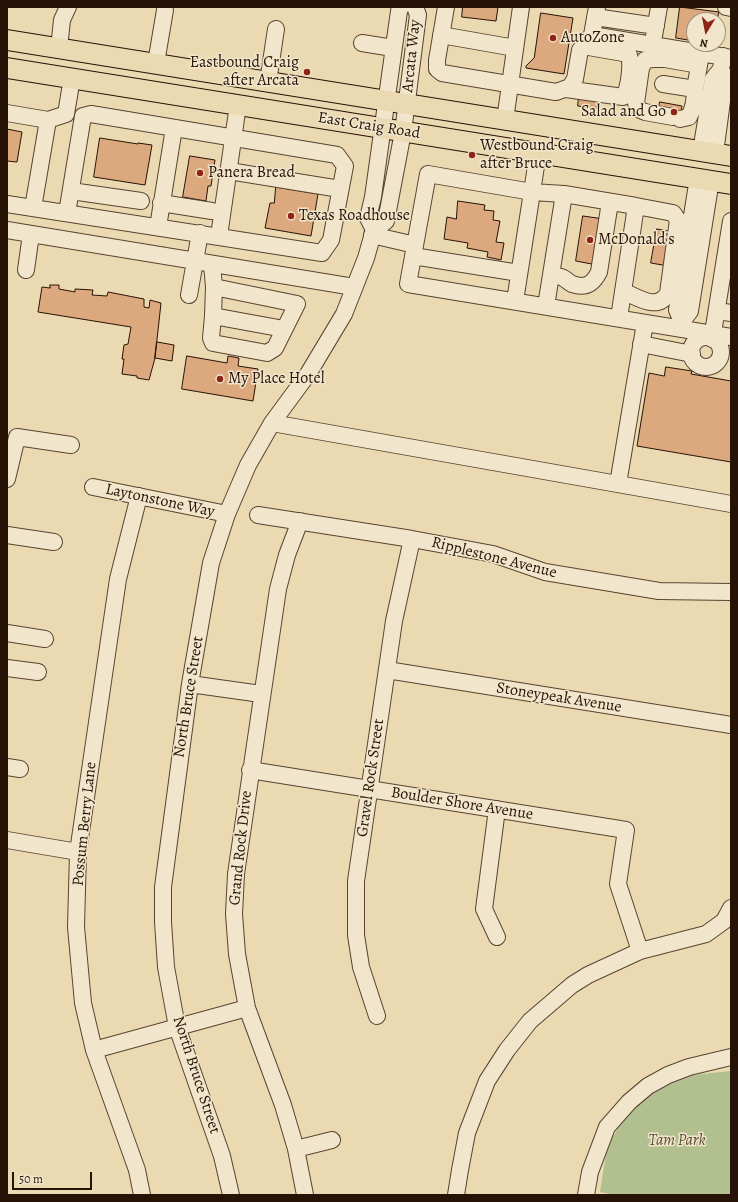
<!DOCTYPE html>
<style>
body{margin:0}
#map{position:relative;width:738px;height:1202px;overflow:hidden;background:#ead9b1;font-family:Alegreya,serif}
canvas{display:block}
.frame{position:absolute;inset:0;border:8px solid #271206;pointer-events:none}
.north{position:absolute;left:686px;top:12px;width:40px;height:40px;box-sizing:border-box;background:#f1e6cc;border:1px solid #a0917d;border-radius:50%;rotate:190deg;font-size:11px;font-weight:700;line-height:16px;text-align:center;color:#271206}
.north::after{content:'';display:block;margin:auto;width:14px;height:18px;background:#8f2418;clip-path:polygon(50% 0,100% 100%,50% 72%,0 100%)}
.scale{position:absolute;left:12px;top:1172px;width:80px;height:18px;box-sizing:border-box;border:2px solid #271206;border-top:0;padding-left:5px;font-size:12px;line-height:14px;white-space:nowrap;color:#271206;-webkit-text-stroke:3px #f1e6cc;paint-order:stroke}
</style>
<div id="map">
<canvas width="738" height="1202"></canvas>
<div class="frame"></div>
<div class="north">N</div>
<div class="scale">50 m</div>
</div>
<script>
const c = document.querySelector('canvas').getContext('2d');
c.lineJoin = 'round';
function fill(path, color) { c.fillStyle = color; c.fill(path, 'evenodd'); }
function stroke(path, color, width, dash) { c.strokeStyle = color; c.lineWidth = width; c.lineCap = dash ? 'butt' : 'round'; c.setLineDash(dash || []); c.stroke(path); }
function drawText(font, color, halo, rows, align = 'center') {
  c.font = font + ' Alegreya,serif'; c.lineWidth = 3; c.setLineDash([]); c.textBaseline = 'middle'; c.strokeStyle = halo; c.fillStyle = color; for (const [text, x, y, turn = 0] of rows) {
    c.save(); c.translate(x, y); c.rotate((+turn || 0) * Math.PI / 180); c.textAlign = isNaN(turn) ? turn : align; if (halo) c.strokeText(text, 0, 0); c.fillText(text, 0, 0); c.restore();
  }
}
fill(new Path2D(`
 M 731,1071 L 731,1195 L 615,1195 L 600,1192 L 607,1147 L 631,1107 L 672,1077 Z`), '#b2c08f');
const building = new Path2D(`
 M 463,7 L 498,7 L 496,21 L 462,17 Z
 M 680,7 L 719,12 L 717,20 L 694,20 L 694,41 L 676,38 Z
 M 541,13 L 573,18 L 564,74 L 526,68 L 526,66 L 534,58 Z
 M 579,96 L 598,99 L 596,109 L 578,106 Z
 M 660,102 L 682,106 L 680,121 L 658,111 Z
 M 7,129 L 22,132 L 17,162 L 7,161 Z
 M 100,138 L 138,144 L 138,143 L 152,145 L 145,185 L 94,177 Z
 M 190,156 L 215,160 L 211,186 L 208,186 L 206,201 L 183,197 Z
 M 276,187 L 318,194 L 311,236 L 265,228 L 270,203 L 274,203 Z
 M 458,201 L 485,205 L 484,210 L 494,211 L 493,220 L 500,221 L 496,242 L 504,243 L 501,260 L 487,257 L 488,252 L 467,248 L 468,243 L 444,239 L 447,217 L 456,219 Z
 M 583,216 L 604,219 L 597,265 L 576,261 Z
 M 657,229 L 673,232 L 668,266 L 651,263 Z
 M 50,285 L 59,285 L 59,289 L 75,292 L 75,289 L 93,290 L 92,295 L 107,296 L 108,292 L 144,299 L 144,307 L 149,308 L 150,300 L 161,303 L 155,358 L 149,380 L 137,378 L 137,376 L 122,374 L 124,359 L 122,359 L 124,345 L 128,344 L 131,327 L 38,312 L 42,287 L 50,288 Z
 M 157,342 L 174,345 L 172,361 L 155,358 Z
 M 187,356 L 227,363 L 228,356 L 239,358 L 238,366 L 258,369 L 253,401 L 182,389 Z
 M 666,367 L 692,371 L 691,374 L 731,381 L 731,462 L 637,446 L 649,373 L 664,376 Z`);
fill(building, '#dca87d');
stroke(building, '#271206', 1);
const minor = new Path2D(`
 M 446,7 L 437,60 L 437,69 L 442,73 L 556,92 L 570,87 L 575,79 L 580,50 L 592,35 L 597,7
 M 726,7 L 731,8
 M 595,17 L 656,26
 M 441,35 L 515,48
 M 592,35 L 731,58
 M 654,36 L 659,7
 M 362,43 L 393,48
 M 59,48 L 62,20 L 68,7
 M 156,63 L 165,10
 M 268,82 L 276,29
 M 663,84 L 695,89 L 701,54
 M 566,89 L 623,97 C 629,90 632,65 629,55 L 623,53 L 583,46
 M 7,113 L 48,120
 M 673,117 L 645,112 L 638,109 L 636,103 L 641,68 L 645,60 L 653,59 L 665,59 L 699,65
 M 680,119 L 689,117 C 694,108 695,100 695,89
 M 505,120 L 521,7
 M 701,151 L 713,79 L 721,69
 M 538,153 L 532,192 L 564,194
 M 715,153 L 725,79 L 721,69 L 723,56
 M 229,171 L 340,189
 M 71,191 L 141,201
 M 161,203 L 212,211
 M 7,204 L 322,253 L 331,240 L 345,166 L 337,155 L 91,114 L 83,116 L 67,213
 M 33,208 L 48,120 L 66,114 L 72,78
 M 158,227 L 174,128
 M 7,230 L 354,287
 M 374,230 L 368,218 L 373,197 L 399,11 L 401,7
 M 372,235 L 415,245
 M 219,236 L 238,105
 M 413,256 L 519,273
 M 212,264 L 214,287 L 297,304 L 275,348 L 267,353 L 213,343 L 211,338 L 213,316 L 214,287
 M 26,270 L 31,234
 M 551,276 C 554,276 558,276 561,277 C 565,278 568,282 572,284 C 586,289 593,284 599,272 L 610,202
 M 623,291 C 637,297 658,312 668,293 L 678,220 L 673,213 L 636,206
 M 189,295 L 200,233
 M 515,301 L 532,192 L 428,174 L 408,284 L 731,337
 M 546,306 L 564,194 L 636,206 L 619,318
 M 717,311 L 731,313
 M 213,316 L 284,329
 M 682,322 L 677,310 L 698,178
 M 681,328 L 682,322 L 690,311 L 711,180
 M691 352a15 15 0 1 1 30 0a15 15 0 1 1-30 0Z
 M 712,339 L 731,221
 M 641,344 L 692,354
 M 272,423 L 731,504
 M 7,479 L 17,437 L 71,445
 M 618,484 L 645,323
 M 93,487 L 227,514
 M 139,496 L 118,579 L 78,852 L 76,927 L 83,1003 L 94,1050 L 137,1170 L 142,1195
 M 258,515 L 412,539 L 493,554 L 545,572 L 659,591 L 731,592
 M 300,521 L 287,555 L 278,589 L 236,874 L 234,914 L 237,954 L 247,1008 L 283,1105 L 296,1149 L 305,1195
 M 7,535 L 54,542
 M 7,633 L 45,639
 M 7,668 L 38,672
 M 387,670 L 731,725
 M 190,684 L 261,694
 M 7,767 L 20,769
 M 250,770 L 626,830 L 618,884 L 640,951
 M 7,840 L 78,852
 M 497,937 L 484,909 L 497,809
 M 377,1016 L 361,967 L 356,935 L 356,881 L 394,621 L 412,539
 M 94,1050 L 247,1008
 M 296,1149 L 332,1140
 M 231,1195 L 222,1156 L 177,1027 L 166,967 L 163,922 L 163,887 L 190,684 L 211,563 L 227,514 L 248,465 L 272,423 L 308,374 L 344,314 L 366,258 L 374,230 L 386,221 L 403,132 L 418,15 L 415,7
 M 456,1195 L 460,1170 L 467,1133 L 487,1081 L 507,1050 L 530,1021 L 572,985 L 588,975 L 640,951 L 706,934 L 724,921 L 731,908
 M 586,1195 L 590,1172 L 607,1127 L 629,1102 L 648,1086 L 668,1075 L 689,1067 L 731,1057`);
const major = new Path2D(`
 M 7,40 L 731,156
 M 7,68 L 731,184`);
stroke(minor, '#584431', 18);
stroke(major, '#271206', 22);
stroke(minor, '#f1e6cc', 16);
stroke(major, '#ead9b1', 20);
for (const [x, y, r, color] of [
 [553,38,4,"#8f2418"],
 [307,72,4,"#8f2418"],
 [674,112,4,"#8f2418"],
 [472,155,4,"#8f2418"],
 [200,173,4,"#8f2418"],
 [291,216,4,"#8f2418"],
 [590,240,4,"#8f2418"],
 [220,379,4,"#8f2418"]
]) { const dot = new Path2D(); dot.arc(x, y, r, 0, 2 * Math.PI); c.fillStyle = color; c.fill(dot); stroke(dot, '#f1e6cc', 1.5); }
drawText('16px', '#271206', '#f1e6cc', [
 ["AutoZone",561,38],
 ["Eastbound Craig",299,63,"right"],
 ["after Arcata",299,81,"right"],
 ["Salad and Go",666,112,"right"],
 ["Westbound Craig",480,146],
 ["after Bruce",480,164],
 ["Panera Bread",208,173],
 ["Texas Roadhouse",299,216],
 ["McDonald's",598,240],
 ["My Place Hotel",228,379]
], 'left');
drawText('16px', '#271206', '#f1e6cc', [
 ["Arcata Way",412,56,-84],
 ["East Craig Road",369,126,9],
 ["Laytonstone Way",160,501,12],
 ["Ripplestone Avenue",494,558,14],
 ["North Bruce Street",189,697,-81],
 ["Stoneypeak Avenue",559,698,9],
 ["Gravel Rock Street",371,778,-82],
 ["Boulder Shore Avenue",462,804,9],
 ["Possum Berry Lane",85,824,-84],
 ["Grand Rock Drive",241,848,-84],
 ["North Bruce Street",196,1075,72]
]);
drawText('italic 16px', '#584f36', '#f1e6cc', [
 ["Tam Park",677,1141]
]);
</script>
